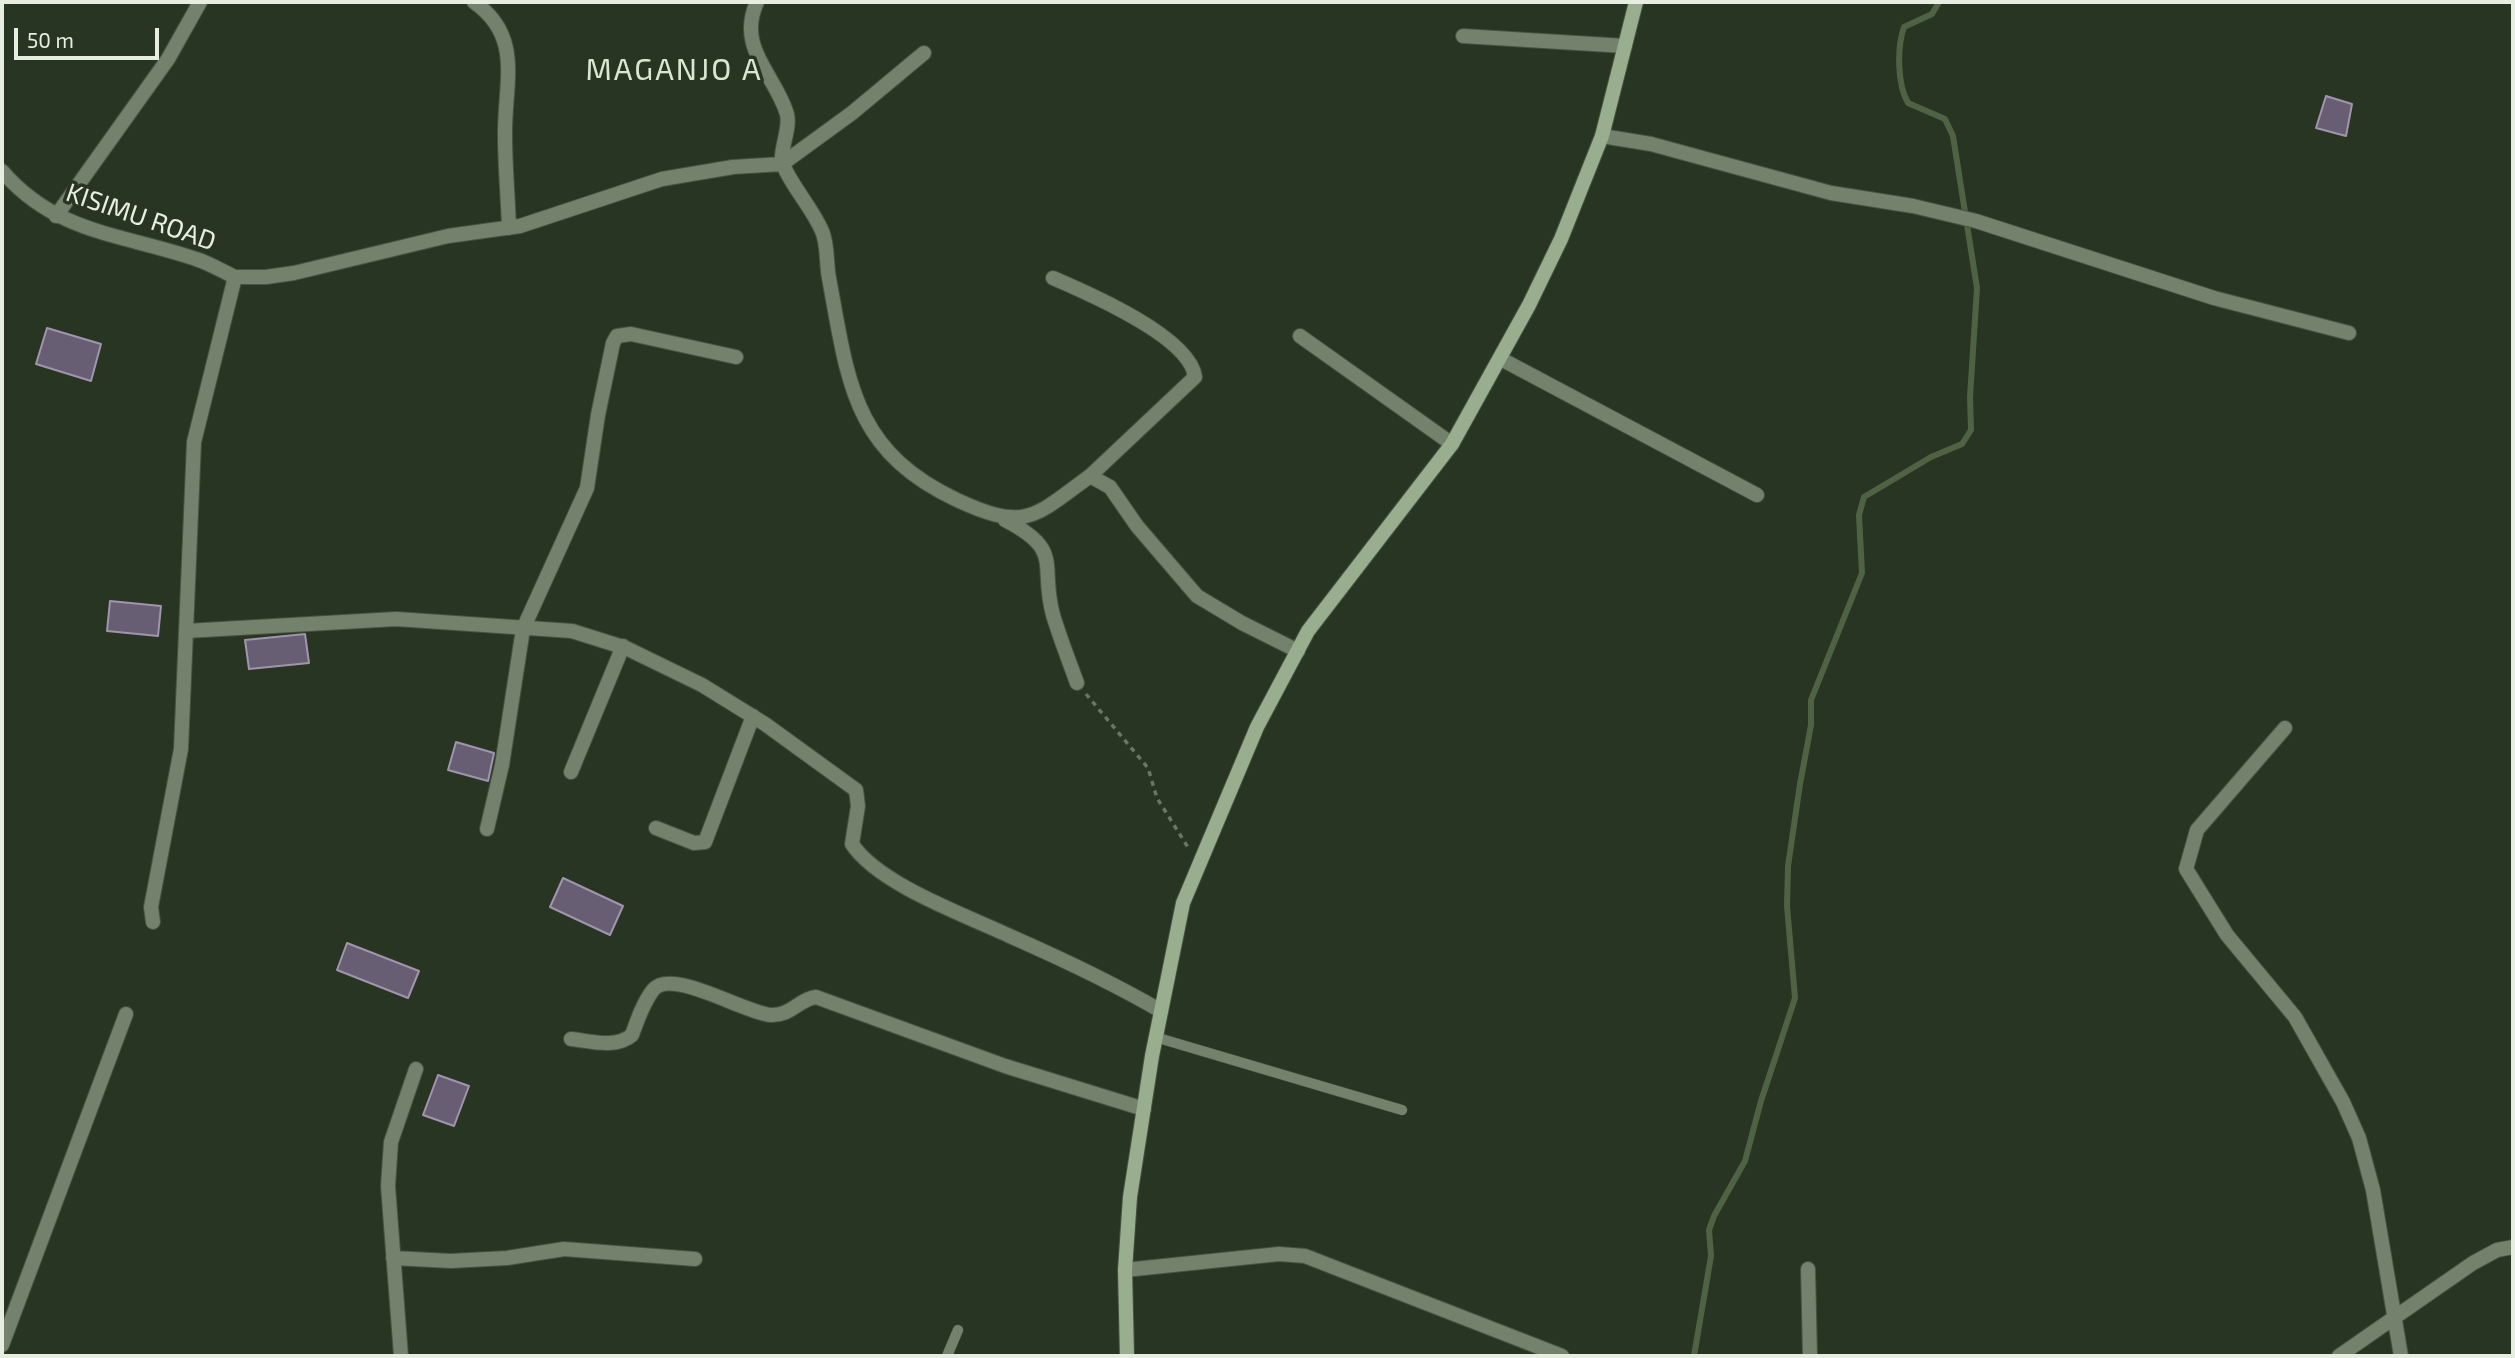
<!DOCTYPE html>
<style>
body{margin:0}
#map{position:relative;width:2515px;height:1358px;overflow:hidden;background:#293523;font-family:"Exo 2",sans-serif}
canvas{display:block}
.frame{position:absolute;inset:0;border:4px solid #e6eee2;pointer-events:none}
.scale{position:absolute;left:14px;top:28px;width:145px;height:32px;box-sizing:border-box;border:4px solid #e6eee2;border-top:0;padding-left:9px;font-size:21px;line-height:24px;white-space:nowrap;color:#e6eee2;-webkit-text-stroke:5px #293523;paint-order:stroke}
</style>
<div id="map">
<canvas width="2515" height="1358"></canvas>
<div class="frame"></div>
<div class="scale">50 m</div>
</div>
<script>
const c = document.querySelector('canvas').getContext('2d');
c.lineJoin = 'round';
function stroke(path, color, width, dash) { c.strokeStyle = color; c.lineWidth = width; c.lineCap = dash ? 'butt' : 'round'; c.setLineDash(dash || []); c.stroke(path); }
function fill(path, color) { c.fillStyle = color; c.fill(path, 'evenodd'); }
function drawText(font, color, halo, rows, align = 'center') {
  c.font = font + ' "Exo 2",sans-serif'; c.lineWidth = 7; c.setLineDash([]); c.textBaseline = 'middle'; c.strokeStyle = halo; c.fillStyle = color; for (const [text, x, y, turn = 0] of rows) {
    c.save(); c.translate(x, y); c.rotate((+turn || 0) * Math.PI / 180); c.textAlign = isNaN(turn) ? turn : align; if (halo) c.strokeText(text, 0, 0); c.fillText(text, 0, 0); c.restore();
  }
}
stroke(new Path2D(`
 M 1694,1356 L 1711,1256 L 1709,1230 L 1714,1216 L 1745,1161 L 1761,1101 L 1795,998 L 1787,906 L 1788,866 L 1800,784 L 1811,725 L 1811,700 L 1862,573 L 1859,515 L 1864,497 L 1931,457 L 1962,444 L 1971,430 L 1970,397 L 1977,288 L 1953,136 L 1945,119 L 1908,103 C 1897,84 1897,47 1904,27 L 1932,14 L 1939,2`), '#4f6344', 6);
const building = new Path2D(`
 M 2326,96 L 2352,104 L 2346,136 L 2316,128 Z
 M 47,328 L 101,344 L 91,381 L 36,364 Z
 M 110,601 L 161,606 L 158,636 L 107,631 Z
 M 305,634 L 309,663 L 249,669 L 245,640 Z
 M 456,742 L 494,753 L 488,781 L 448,770 Z
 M 563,878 L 623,906 L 610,935 L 550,907 Z
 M 347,943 L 419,971 L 408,998 L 337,970 Z
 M 438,1075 L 469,1086 L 454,1126 L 423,1115 Z`);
fill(building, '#685e74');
stroke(building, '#a095ad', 2);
const lane = new Path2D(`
 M 1155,1037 L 1402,1110
 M 947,1356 L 958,1330`);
const street = new Path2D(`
 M 474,2 C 524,37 504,84 505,136 C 505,166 508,197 509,228
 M 757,2 C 736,48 775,74 787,114 C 791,131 777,153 784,167 C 794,189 812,208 822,231 C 828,244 826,263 829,278 C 848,380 852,451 957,500 C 1026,532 1034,517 1090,476 L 1110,487 L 1137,526 L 1197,596 L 1242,623 L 1298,651
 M 1463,36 L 1625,46
 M 1602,136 L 1651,144 L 1831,193 L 1913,206 L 1976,221 L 2214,298 L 2349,333
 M 2,171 C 56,234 123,234 196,259 C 209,263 222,271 235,277
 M 56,216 L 168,59 L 200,2
 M 1053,278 C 1088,293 1190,337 1195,377 L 1090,476
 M 1300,336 L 1452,444
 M 1501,359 L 1757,495
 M 1005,520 C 1065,551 1039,564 1053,615 C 1060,638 1069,661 1077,683
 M 186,631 L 396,619 L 572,631 L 626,648 L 702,685 L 765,724 L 856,790 L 858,806 L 852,844 C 879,885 968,916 1012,937 C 1062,959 1113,983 1161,1011
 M 2285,728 L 2197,830 L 2186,869 L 2227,935 L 2295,1017 L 2343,1102 L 2359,1138 L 2373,1190 L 2401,1356
 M 571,772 L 623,646
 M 656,828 L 694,843 L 705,842 L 753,716
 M 487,829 L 502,765 L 523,629 L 587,488 L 598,415 L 613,343 L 617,336 L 631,334 L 736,357
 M 153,922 L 151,907 L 181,749 L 194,442 L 235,277 L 266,277 L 294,273 L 448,236 L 520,226 L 662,179 L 733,167 L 782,164 L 852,113 L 924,53
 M 571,1039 C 590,1041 616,1049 632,1035 C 637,1021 643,1003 653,990 C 671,967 744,1013 771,1015 C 791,1016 799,999 816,997 L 1005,1066 L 1144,1109
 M 393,1258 L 451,1261 L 507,1258 L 564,1249 L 695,1259
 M 1808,1269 L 1810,1356
 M 1125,1270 L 1279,1254 L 1305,1256 L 1562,1356
 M 2,1345 L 126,1014
 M 401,1356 L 388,1186 L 391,1142 L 416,1069
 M 2339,1356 L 2473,1263 L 2497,1250 L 2513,1247`);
const secondary = new Path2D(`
 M 1127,1356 L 1125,1270 L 1130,1197 L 1152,1056 L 1183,903 L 1257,727 L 1308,631 L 1452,444 L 1529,305 L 1561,239 L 1602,136 L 1636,2`);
stroke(lane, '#475342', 11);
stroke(street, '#475342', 16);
stroke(secondary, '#475342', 16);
stroke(new Path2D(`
 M 1086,694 L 1148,768 L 1157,798 L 1189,849`), '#6a7565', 3.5, [5, 5]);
stroke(lane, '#73816d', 10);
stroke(street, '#73816d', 14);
stroke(secondary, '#98ae8e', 14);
drawText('26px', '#e6eee2', '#293523', [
 ["KISIMU ROAD",141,217,19]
]);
c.letterSpacing = '2px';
drawText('30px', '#d7e8d0', '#293523', [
 ["MAGANJO A",674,70]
]);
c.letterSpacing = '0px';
</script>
